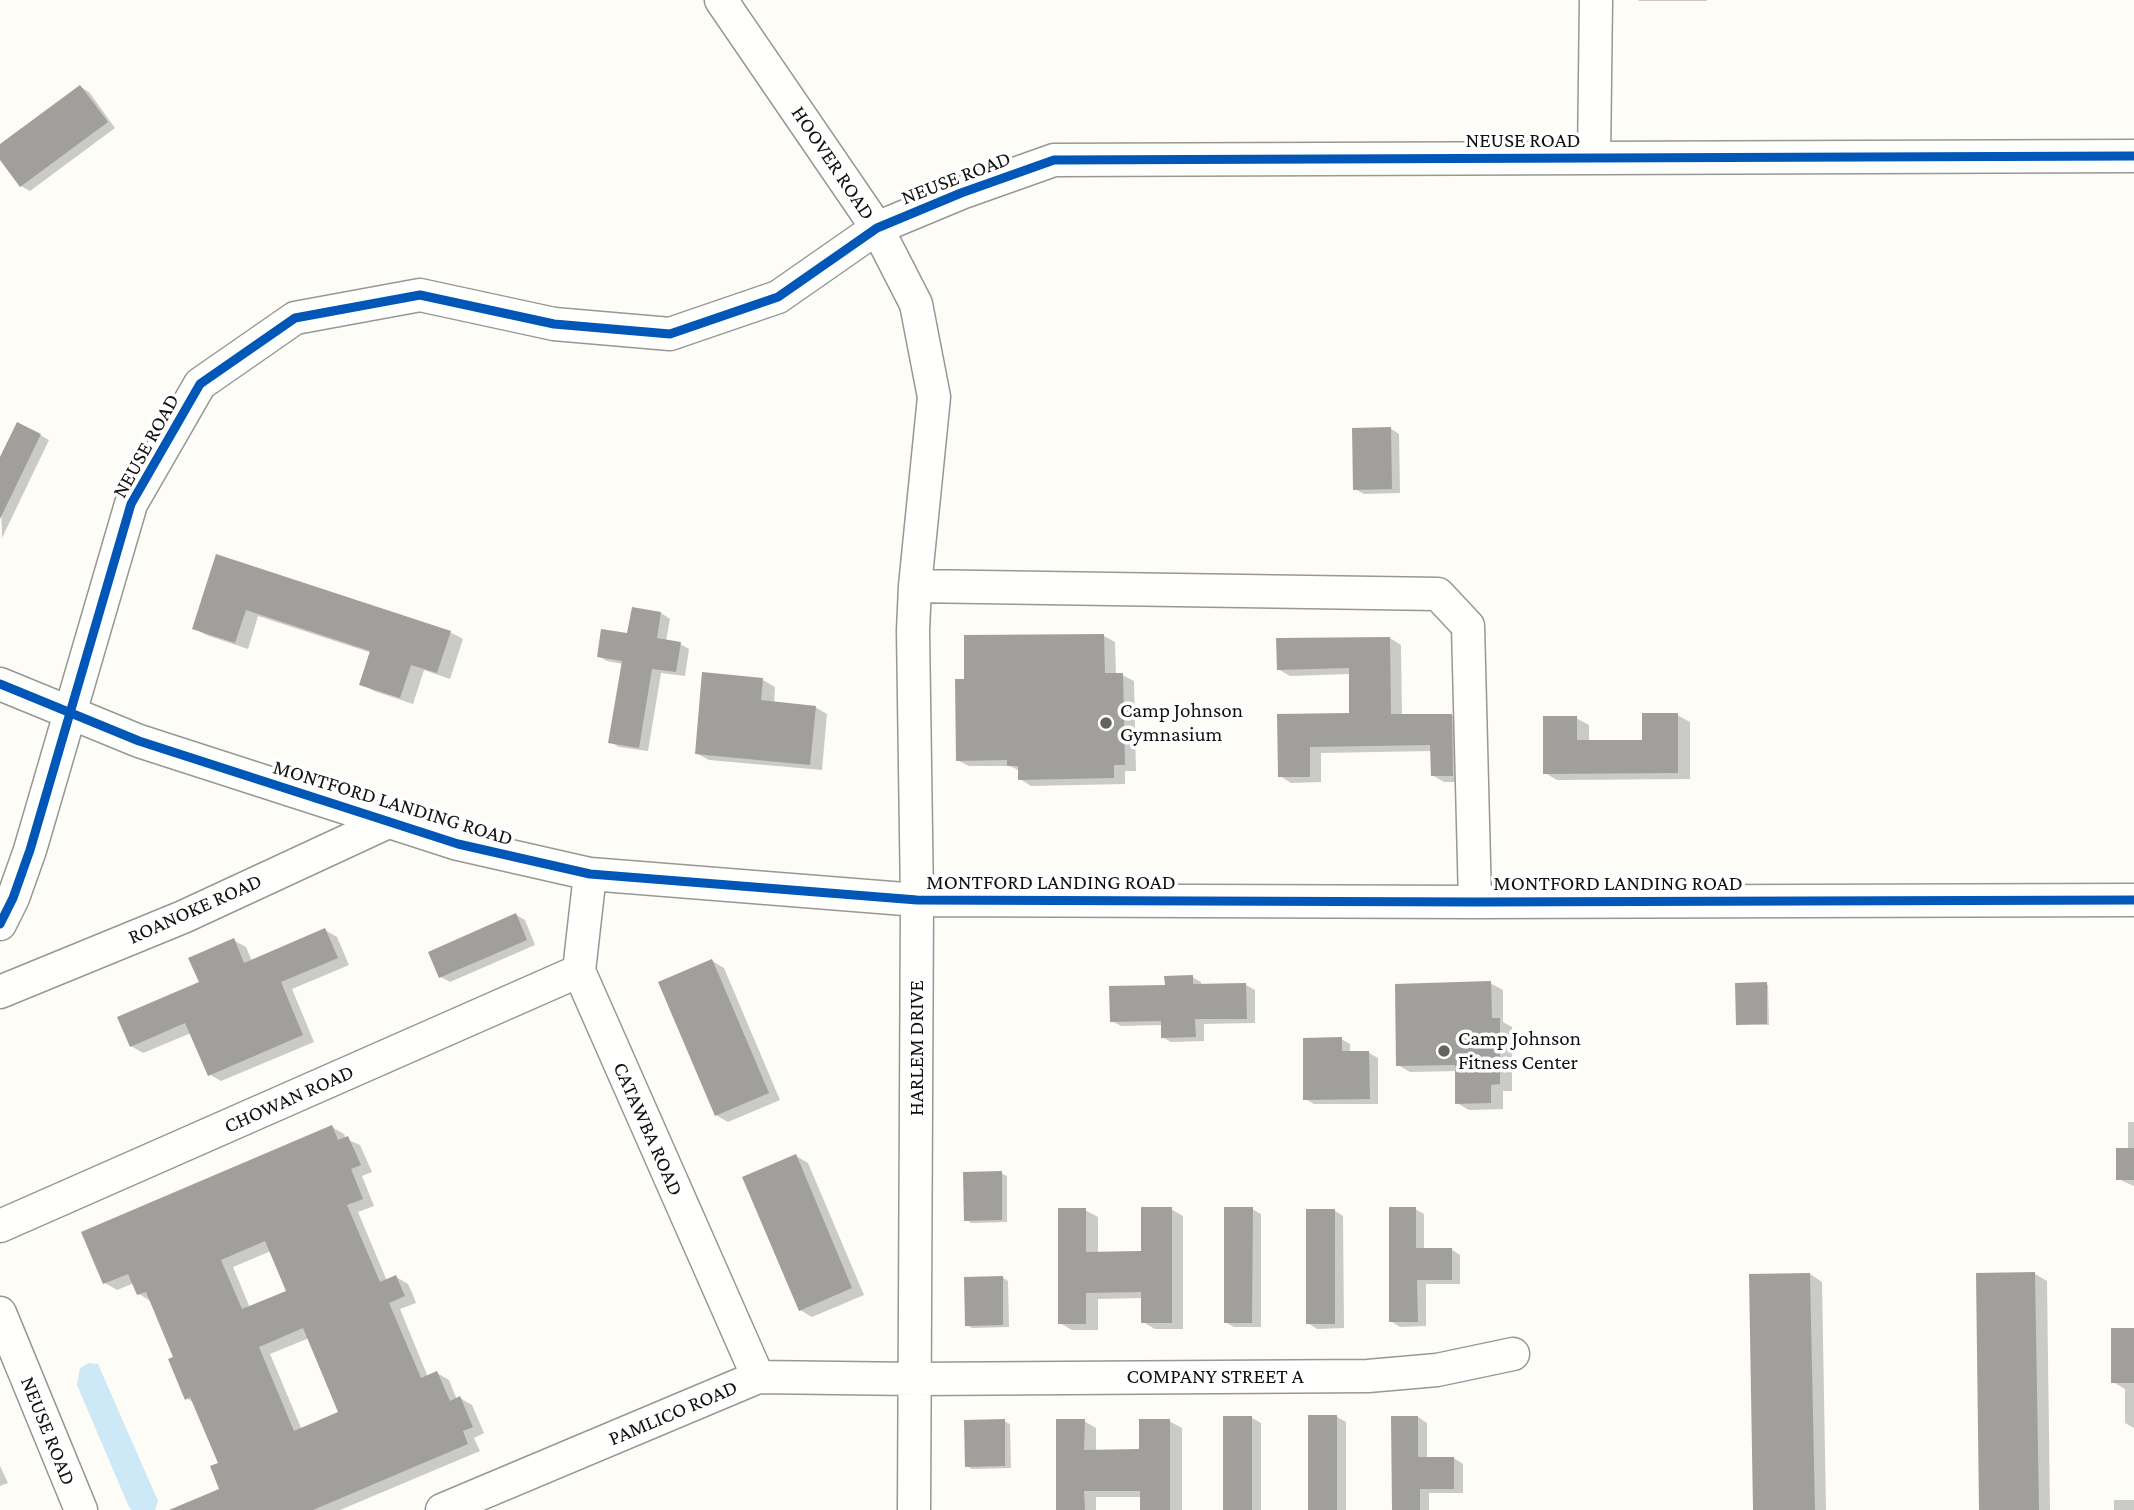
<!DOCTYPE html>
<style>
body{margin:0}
canvas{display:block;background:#fdfcf7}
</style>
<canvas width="2134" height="1510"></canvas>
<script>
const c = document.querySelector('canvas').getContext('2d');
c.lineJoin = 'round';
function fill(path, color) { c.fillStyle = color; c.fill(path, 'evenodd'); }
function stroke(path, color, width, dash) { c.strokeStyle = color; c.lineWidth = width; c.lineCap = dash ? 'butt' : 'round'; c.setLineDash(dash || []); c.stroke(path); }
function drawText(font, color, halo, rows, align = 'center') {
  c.font = font + ' "Crimson Pro",serif'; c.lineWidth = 7; c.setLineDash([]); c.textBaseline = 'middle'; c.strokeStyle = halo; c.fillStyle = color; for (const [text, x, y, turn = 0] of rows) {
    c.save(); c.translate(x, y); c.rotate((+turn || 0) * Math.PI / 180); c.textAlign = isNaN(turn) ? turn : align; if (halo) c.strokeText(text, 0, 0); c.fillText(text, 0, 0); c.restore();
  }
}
fill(new Path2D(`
 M 89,1363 L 98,1364 L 158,1501 L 155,1510 L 132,1510 L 129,1507 L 77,1385 L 80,1368 Z`), '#cde8f7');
fill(new Path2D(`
 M 1638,0 L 1707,0 L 1707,1 L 1639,1 Z
 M 81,87 L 89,92 L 115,128 L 30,191 L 21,186 L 0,157 L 0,146 Z
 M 1390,428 L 1399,434 L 1400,493 L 1364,494 L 1355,489 Z
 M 40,435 L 49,440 L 2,538 L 0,461 Z
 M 218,556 L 450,632 L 463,639 L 450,679 L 424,670 L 413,704 L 374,691 L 361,684 L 372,653 L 258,616 L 248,649 L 206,635 L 194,628 Z
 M 633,609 L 661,613 L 670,619 L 666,641 L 680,644 L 689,649 L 685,676 L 661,673 L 648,751 L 619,747 L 610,742 L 623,664 L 607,661 L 598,656 L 629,635 Z
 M 1104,636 L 1115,642 L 1116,675 L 1122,675 L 1134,681 L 1136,771 L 1125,771 L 1125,784 L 1031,786 L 1020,779 L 1020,771 L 1010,766 L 969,766 L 957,760 L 966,681 Z
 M 1390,638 L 1401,645 L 1402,716 L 1451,715 L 1463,722 L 1464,782 L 1444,782 L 1432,775 L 1432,751 L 1321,753 L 1321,782 L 1291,783 L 1280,776 L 1279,716 L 1351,715 L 1350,674 L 1290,676 L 1278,669 Z
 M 763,680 L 775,687 L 774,703 L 815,707 L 827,714 L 822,770 L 709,760 L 696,753 Z
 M 1677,715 L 1690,722 L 1690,779 L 1557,780 L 1545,773 L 1576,718 L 1589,725 L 1589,742 L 1644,741 Z
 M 516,915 L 525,920 L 535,945 L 450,982 L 441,977 Z
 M 325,930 L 337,937 L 349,965 L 292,989 L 314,1042 L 221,1081 L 209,1074 L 191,1033 L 143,1053 L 131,1046 L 201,983 L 233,940 L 246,947 L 252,961 Z
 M 712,961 L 724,968 L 780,1100 L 728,1122 L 716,1115 Z
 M 1192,977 L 1201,982 L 1201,986 L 1246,985 L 1255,990 L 1255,1023 L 1204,1024 L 1204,1041 L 1171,1042 L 1162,1037 L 1162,1025 L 1121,1026 L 1112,1021 L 1166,986 Z
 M 1490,983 L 1503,990 L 1503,1022 L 1512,1027 L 1512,1091 L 1503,1091 L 1503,1109 L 1469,1110 L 1457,1103 L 1457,1071 L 1410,1072 L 1398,1065 Z
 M 1766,984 L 1768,985 L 1769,1025 L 1737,1024 Z
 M 1341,1039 L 1350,1044 L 1350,1053 L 1369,1053 L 1378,1058 L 1378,1104 L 1314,1104 L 1305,1099 Z
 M 2128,1122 L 2134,1122 L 2134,1186 L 2118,1179 L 2128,1150 Z
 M 332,1127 L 344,1134 L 346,1139 L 360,1145 L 372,1172 L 362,1176 L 374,1206 L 358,1212 L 387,1281 L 396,1277 L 408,1284 L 413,1295 L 416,1303 L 400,1309 L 428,1377 L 437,1373 L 449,1380 L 457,1400 L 460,1398 L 472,1405 L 484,1433 L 474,1438 L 480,1451 L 340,1510 L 200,1510 L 222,1489 L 220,1464 L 195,1403 L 186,1398 L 175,1358 L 152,1302 L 139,1294 L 134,1283 L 117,1290 L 105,1283 ZM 271,1251 L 288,1291 L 250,1308 L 233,1267 ZM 309,1338 L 341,1413 L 302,1430 L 270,1354 Z
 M 796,1156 L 808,1163 L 864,1295 L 812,1317 L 800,1310 Z
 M 1001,1173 L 1007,1176 L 1007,1222 L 971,1223 L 966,1219 Z
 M 1171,1209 L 1183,1216 L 1183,1329 L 1155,1329 L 1143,1322 L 1143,1298 L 1098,1299 L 1098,1330 L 1072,1330 L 1060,1323 L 1085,1210 L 1098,1217 L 1098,1253 L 1143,1253 Z
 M 1252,1209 L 1261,1214 L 1261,1327 L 1234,1327 L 1225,1322 Z
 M 1415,1209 L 1424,1214 L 1424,1250 L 1451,1249 L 1460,1255 L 1460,1284 L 1426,1284 L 1426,1326 L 1400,1327 L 1391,1321 Z
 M 1334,1210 L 1343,1216 L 1344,1328 L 1317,1329 L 1308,1323 Z
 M 1810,1274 L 1822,1282 L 1826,1510 L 1755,1510 Z
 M 2035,1274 L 2047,1281 L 2050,1510 L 1981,1510 Z
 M 1002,1277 L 1008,1281 L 1009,1327 L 972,1328 L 967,1325 Z
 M 2134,1330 L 2134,1428 L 2125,1423 L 2125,1389 L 2113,1382 Z
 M 1337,1417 L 1346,1422 L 1346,1510 L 1310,1510 Z
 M 1418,1417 L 1427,1423 L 1427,1459 L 1454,1458 L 1463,1464 L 1463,1493 L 1429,1493 L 1429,1510 L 1393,1510 Z
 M 1252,1418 L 1261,1423 L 1261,1510 L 1225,1510 Z
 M 1004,1421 L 1010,1424 L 1011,1468 L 972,1469 L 966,1466 Z
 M 1084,1421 L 1096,1428 L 1096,1452 L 1141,1451 L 1169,1421 L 1182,1428 L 1182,1510 L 1142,1510 L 1142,1497 L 1096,1497 L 1096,1510 L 1058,1510 Z
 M 0,1466 L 8,1483 L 0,1486 Z
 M 2114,1500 L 2134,1500 L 2134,1510 L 2114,1510 Z`), '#0003');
fill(new Path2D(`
 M 80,85 L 108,122 L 20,187 L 0,160 L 0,144 Z
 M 17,422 L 41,434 L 0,519 L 0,457 Z
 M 1391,427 L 1392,489 L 1353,490 L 1352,428 Z
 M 216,554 L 451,631 L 437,673 L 411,665 L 400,698 L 359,685 L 370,651 L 246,610 L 235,643 L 192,629 Z
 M 632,607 L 661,612 L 657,638 L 681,642 L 676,672 L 652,669 L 639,748 L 608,743 L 622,661 L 597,657 L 601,629 L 627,633 Z
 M 1104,634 L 1105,673 L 1123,673 L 1125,765 L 1114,765 L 1114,778 L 1018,780 L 1018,766 L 1007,766 L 1007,760 L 956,761 L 955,679 L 964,679 L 964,635 Z
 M 1390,637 L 1391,714 L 1452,714 L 1453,776 L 1431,776 L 1430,745 L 1310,747 L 1310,777 L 1278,777 L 1277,714 L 1349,713 L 1349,668 L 1277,670 L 1276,638 Z
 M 702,672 L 763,678 L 761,700 L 816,706 L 810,765 L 695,754 Z
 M 1642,713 L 1678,713 L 1678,773 L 1543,774 L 1543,716 L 1577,716 L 1577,740 L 1642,740 Z
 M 516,913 L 527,940 L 439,978 L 428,952 Z
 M 325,928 L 338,958 L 281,982 L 303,1035 L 208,1076 L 185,1023 L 130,1047 L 117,1017 L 199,982 L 188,958 L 234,938 L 244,963 Z
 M 712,959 L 769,1093 L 715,1116 L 658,982 Z
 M 1193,975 L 1193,984 L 1246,983 L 1247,1019 L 1195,1019 L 1196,1037 L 1161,1038 L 1161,1021 L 1110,1022 L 1109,986 L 1165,985 L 1164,976 Z
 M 1491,981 L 1492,1018 L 1500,1018 L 1500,1084 L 1491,1085 L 1491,1103 L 1455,1104 L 1455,1065 L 1396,1066 L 1395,984 Z
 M 1767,982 L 1767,1024 L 1736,1025 L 1735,983 Z
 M 1342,1037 L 1342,1051 L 1369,1051 L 1370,1099 L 1303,1100 L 1303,1038 Z
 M 332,1125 L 338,1140 L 348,1136 L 361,1165 L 351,1169 L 363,1199 L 347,1205 L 380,1282 L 396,1275 L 401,1287 L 405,1296 L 389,1303 L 421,1378 L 437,1371 L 450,1401 L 460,1396 L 473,1427 L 463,1431 L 468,1444 L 313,1510 L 169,1510 L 219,1489 L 210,1466 L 218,1463 L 190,1397 L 185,1400 L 168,1359 L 173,1357 L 146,1292 L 137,1295 L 128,1274 L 103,1284 L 81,1232 ZM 265,1241 L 286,1291 L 242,1309 L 221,1260 ZM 303,1328 L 338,1412 L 294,1431 L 259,1347 Z
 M 2116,1148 L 2134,1148 L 2134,1180 L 2116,1180 Z
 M 796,1154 L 852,1288 L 799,1311 L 742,1177 Z
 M 1002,1171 L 1002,1220 L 964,1221 L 963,1172 Z
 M 1141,1207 L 1172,1207 L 1172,1323 L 1141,1323 L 1141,1292 L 1086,1293 L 1086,1324 L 1058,1324 L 1058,1208 L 1086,1208 L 1086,1252 L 1141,1251 Z
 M 1224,1207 L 1253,1207 L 1252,1323 L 1224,1323 Z
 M 1389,1207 L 1416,1207 L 1416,1248 L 1452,1248 L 1452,1280 L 1417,1280 L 1418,1322 L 1389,1322 Z
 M 1306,1209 L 1335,1209 L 1335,1324 L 1306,1324 Z
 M 2035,1272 L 2039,1510 L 1979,1510 L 1976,1273 Z
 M 1810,1273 L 1815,1510 L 1753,1510 L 1749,1274 Z
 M 1003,1276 L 1003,1325 L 965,1326 L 964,1277 Z
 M 2111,1328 L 2134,1328 L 2134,1383 L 2111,1383 Z
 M 1308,1415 L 1337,1415 L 1337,1510 L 1308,1510 Z
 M 1223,1416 L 1252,1416 L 1252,1510 L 1223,1510 Z
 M 1391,1416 L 1418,1416 L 1418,1457 L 1454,1457 L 1454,1489 L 1420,1489 L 1420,1510 L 1392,1510 Z
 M 1005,1419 L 1005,1466 L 965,1467 L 964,1420 Z
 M 1056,1419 L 1085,1419 L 1084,1450 L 1139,1449 L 1139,1419 L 1170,1419 L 1170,1510 L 1140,1510 L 1140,1491 L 1084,1491 L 1085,1510 L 1056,1510 Z`), '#a19f9c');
const minor = new Path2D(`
 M 721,0 L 877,228 L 916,304 L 934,397 L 915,586 L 913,631 L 917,900 L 914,1510
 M 1594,158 L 1596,0
 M 915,586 L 1438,594 L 1468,626 L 1475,902
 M 0,684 L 139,741 L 458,844 L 590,874 L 917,900 L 1475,902 L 2134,900
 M 590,874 L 579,971 L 758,1377
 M 0,924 L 13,898 L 30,850 L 131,504 L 200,384 L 295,318 L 420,295 L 554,324 L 670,334 L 778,297 L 877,228 L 961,193 L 1054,160 L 2134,156
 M 0,992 L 183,917 L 388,822
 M 0,1226 L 579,971
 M 0,1313 L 81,1510
 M 442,1510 L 758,1377 L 915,1379 L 1368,1376 L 1437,1370 L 1513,1354`);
stroke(minor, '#979795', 35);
stroke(minor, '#fffffe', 32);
stroke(new Path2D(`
 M 0,684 L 139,741 L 458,844 L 590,874 L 917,900 L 1475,902 L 2134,900
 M 0,924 L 13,898 L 30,850 L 131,504 L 200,384 L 295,318 L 420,295 L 554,324 L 670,334 L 778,297 L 877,228 L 961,193 L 1054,160 L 2134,156`), '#0057b8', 9);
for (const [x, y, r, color] of [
 [1106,723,7,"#646362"],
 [1444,1051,7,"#646362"]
]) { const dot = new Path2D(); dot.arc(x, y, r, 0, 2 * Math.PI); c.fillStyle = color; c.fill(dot); stroke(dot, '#fff', 2.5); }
drawText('21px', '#111', '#fff', [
 ["NEUSE ROAD",1523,141],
 ["HOOVER ROAD",833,163,56],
 ["NEUSE ROAD",956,178,-21],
 ["NEUSE ROAD",146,446,-61],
 ["MONTFORD LANDING ROAD",393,803,17],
 ["MONTFORD LANDING ROAD",1051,883],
 ["MONTFORD LANDING ROAD",1618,884],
 ["ROANOKE ROAD",195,909,-24],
 ["HARLEM DRIVE",917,1048,-90],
 ["CHOWAN ROAD",289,1099,-24],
 ["CATAWBA ROAD",648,1129,66],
 ["COMPANY STREET A",1215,1377],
 ["PAMLICO ROAD",673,1413,-23],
 ["NEUSE ROAD",48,1431,68]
]);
drawText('21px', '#111', '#fff', [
 ["Camp Johnson",1120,711],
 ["Gymnasium",1120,735],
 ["Camp Johnson",1458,1039],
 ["Fitness Center",1458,1063]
], 'left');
</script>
